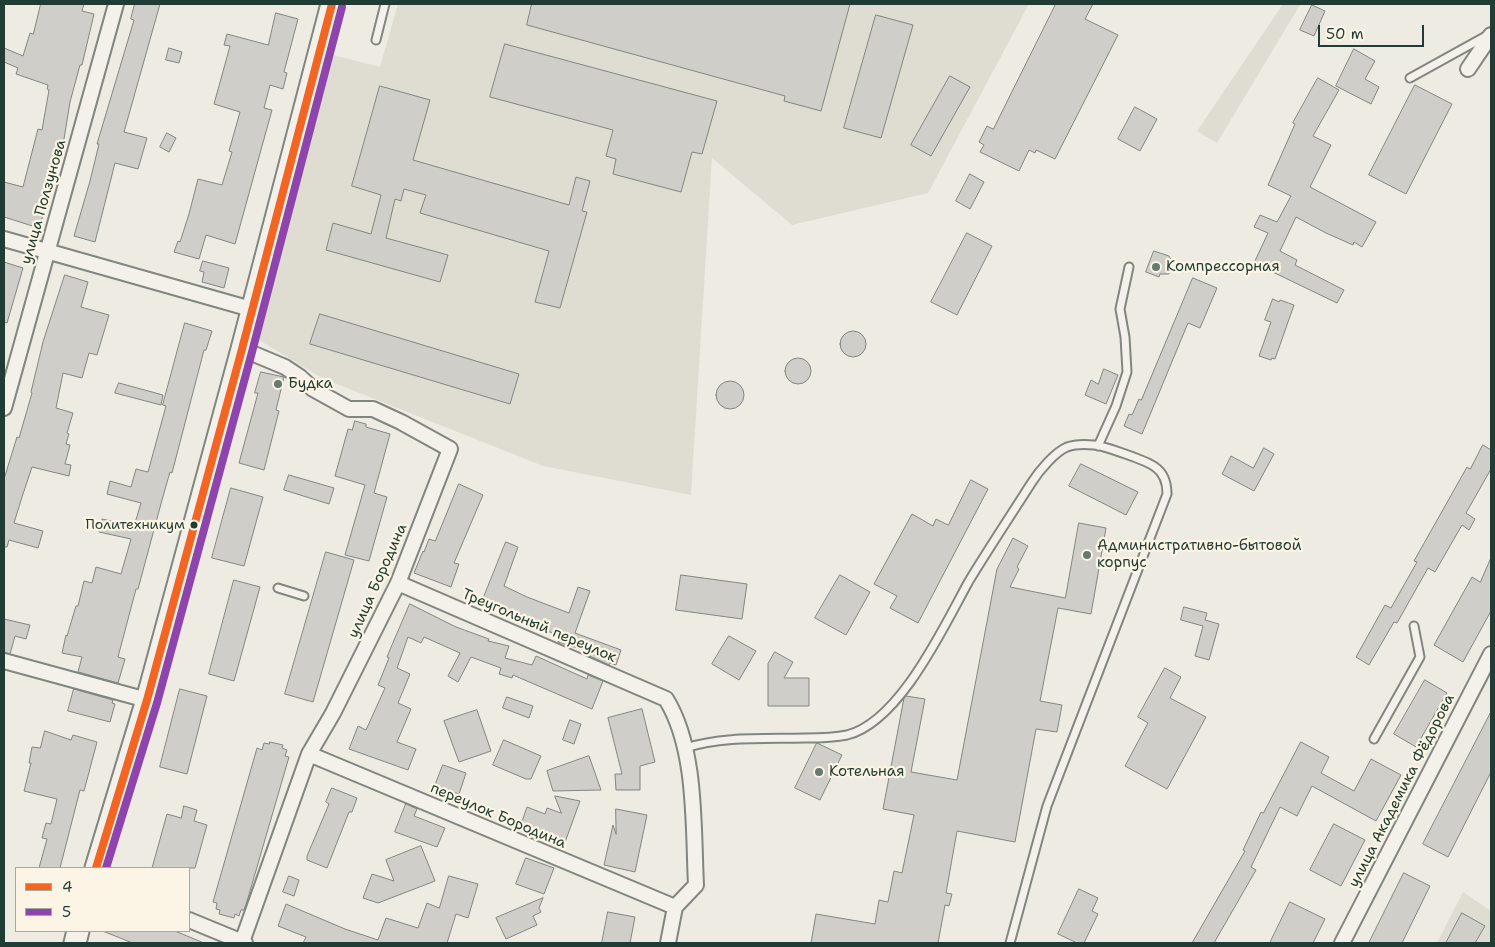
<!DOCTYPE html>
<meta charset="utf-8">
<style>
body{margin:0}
#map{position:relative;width:1495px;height:947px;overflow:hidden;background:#eeebe3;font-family:"Shantell Sans",sans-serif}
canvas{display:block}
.frame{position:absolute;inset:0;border:5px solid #1f3d34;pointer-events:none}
.legend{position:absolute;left:15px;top:867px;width:175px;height:65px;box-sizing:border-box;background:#fcf5e5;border:1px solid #a4ab9e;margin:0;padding:6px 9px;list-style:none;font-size:15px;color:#1f3d34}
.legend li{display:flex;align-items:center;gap:10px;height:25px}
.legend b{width:25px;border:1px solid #a4ab9e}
.scale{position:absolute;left:1318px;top:25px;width:106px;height:22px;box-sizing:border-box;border:2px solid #1f3d34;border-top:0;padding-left:6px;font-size:15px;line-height:18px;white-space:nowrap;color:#1f3d34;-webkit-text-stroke:4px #fcf5e5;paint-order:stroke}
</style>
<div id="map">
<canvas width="1495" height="947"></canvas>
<div class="frame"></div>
<ul class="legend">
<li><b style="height:6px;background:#f26522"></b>4</li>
<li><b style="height:6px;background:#8e44ad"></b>5</li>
</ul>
<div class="scale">50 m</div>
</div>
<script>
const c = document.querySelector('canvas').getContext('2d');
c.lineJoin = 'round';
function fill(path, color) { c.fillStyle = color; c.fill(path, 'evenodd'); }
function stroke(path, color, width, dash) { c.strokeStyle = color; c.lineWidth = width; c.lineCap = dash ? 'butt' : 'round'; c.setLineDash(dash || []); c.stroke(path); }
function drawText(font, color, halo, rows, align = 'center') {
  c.font = font + ' "Shantell Sans",sans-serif'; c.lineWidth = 4.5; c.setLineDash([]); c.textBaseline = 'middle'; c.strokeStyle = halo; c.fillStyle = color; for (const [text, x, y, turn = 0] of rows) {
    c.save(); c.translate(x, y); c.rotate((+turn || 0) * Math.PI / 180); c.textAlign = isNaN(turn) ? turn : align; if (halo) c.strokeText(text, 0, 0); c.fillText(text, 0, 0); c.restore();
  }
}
fill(new Path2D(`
 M 398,4 L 1029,4 L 928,193 L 792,225 L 712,158 L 691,495 L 543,466 L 322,378 L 254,337 L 333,55 L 380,67 Z
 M 1283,4 L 1300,5 L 1217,143 L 1197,131 Z
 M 1463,892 L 1491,911 L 1491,943 L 1437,943 Z`), '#dfddd2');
const building = new Path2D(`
 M 41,4 L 84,4 L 82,11 L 94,14 L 82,65 L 80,65 L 70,102 L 64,139 L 59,156 L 53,155 L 47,177 L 54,179 L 39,228 L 4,217 L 4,182 L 23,187 L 38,129 L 42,130 L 49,90 L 47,89 L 48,85 L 16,74 L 18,68 L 4,62 L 4,48 L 23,56 L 30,33 L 33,34 Z
 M 135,4 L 160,4 L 124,132 L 147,138 L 138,169 L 115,163 L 95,242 L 74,236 L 90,181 L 99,144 L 97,144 L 134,20 L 131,19 Z
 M 532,4 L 850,4 L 821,111 L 784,101 L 785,96 L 527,25 Z
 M 1056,4 L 1093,4 L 1085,19 L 1118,35 L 1055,159 L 1036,150 L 1035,153 L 1029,150 L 1019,171 L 980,152 L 984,145 L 979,142 L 987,126 L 993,129 Z
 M 1312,5 L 1325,11 L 1314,36 L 1300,30 Z
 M 276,13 L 298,19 L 284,72 L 287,73 L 283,89 L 270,85 L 264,108 L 272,110 L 235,244 L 206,235 L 199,259 L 174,252 L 178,241 L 180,242 L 189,214 L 198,179 L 222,185 L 232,152 L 229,151 L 240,112 L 214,104 L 230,46 L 224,45 L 227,34 L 268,45 Z
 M 876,15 L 913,25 L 881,138 L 844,128 Z
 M 505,44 L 717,101 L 702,154 L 692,152 L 681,192 L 613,174 L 616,159 L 606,156 L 613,130 L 490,97 Z
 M 169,48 L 182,52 L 179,63 L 166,60 Z
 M 1354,49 L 1375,61 L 1365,79 L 1379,87 L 1371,104 L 1336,86 Z
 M 950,76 L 970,87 L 931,156 L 911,145 Z
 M 1318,78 L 1339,90 L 1313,136 L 1331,145 L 1310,187 L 1376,222 L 1362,247 L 1354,242 L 1353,245 L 1326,233 L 1296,217 L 1280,251 L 1297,260 L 1295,265 L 1344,290 L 1337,303 L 1254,263 L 1268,233 L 1254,227 L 1260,215 L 1277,222 L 1291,196 L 1268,185 L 1295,124 L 1293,123 Z
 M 1415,85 L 1452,104 L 1406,194 L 1369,175 Z
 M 380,86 L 430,100 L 413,160 L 569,205 L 576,177 L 590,181 L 582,211 L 587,212 L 560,308 L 535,302 L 549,251 L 420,213 L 426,195 L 404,189 L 401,201 L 395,199 L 386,238 L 448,255 L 440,282 L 326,250 L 333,223 L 371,234 L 381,195 L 352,186 Z
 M 1135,107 L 1157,119 L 1140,151 L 1118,139 Z
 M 167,133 L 176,138 L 169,152 L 160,147 Z
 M 970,174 L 984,182 L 970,209 L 956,201 Z
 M 967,233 L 992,246 L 957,315 L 931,302 Z
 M 1154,251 L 1169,256 L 1172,262 L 1169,274 L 1160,274 L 1159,277 L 1146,272 Z
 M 203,261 L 229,268 L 224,288 L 202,282 L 204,272 L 200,271 Z
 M 4,262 L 23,268 L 7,323 L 4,322 Z
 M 65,275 L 88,282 L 81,307 L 109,315 L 97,355 L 89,353 L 82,378 L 63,373 L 56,408 L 73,413 L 67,433 L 69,434 L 66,444 L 70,445 L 65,464 L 71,465 L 69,476 L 32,467 L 22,497 L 14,523 L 43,531 L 38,548 L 9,540 L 7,547 L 4,547 L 4,479 L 17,437 L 19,438 L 32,393 L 31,392 L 43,342 Z
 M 1193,278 L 1217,288 L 1200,328 L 1188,323 L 1142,434 L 1124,426 L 1129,414 L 1132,415 L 1139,399 L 1141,400 Z
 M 1273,299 L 1279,302 L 1280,300 L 1294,305 L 1275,359 L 1272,358 L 1271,360 L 1259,356 L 1271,322 L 1265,320 Z
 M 320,314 L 519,374 L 510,404 L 310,344 Z
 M 185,323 L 212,331 L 206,350 L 204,350 L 172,473 L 170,472 L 162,500 L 138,589 L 136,589 L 118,657 L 125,659 L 118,683 L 78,672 L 82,657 L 62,653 L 66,635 L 67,636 L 76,606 L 78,606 L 84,581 L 92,583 L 96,567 L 121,574 L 131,539 L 99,532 L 102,519 L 134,526 L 141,503 L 107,494 L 110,481 L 131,487 L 136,469 L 148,472 L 166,406 L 163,405 Z
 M840 344a13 13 0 1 1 26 0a13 13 0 1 1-26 0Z
 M785 371a13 13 0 1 1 26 0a13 13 0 1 1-26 0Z
 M 1104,369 L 1118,375 L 1106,404 L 1085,395 L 1091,380 L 1098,384 Z
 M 261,372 L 284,377 L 276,410 L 279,411 L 264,470 L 239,463 L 258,393 L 255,393 Z
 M716 395a14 14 0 1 1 28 0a14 14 0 1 1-28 0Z
 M 119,383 L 163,395 L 161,405 L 115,393 Z
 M 355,421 L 366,424 L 366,427 L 390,434 L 374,493 L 387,497 L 369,561 L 345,555 L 365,485 L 335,476 L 348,429 L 352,430 Z
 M 1483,445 L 1491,450 L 1491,469 L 1466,513 L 1475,519 L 1469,530 L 1462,525 L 1435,572 L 1428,568 L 1397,623 L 1394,622 L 1369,665 L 1356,657 L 1385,605 L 1391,608 L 1417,562 L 1414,561 L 1467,467 L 1470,469 Z
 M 1264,448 L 1274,454 L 1254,491 L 1222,474 L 1231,456 L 1253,468 Z
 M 1081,464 L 1138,492 L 1126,515 L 1069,486 Z
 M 289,475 L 334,488 L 329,504 L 284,490 Z
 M 971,480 L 988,489 L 918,623 L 890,608 L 897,596 L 874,584 L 912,514 L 933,526 L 936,519 L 948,525 Z
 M 459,484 L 483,495 L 454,563 L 459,564 L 451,587 L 414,573 L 423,551 L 424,552 L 429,539 L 435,541 Z
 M 231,488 L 263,497 L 244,566 L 212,558 Z
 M 1079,523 L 1106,528 L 1091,614 L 1058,608 L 1040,701 L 1062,705 L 1057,732 L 1036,729 L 1015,842 L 957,831 L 946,893 L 952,894 L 949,906 L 945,905 L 938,943 L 811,943 L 816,914 L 875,924 L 879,900 L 888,902 L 894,871 L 902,873 L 914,815 L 883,809 L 904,698 L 906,696 L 925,699 L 911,772 L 957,780 L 997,569 L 1013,538 L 1028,546 L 1017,567 L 1019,569 L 1010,587 L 1065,598 Z
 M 506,542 L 518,547 L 504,586 L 527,597 L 569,613 L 578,587 L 590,591 L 575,633 L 621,650 L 616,665 L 610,663 L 609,665 L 583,653 L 584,650 L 558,642 L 560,636 L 517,619 L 482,602 Z
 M 326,552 L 354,560 L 313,702 L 285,694 Z
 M 1491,558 L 1491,611 L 1463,662 L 1434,645 L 1472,577 L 1480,582 Z
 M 681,575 L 747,584 L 742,619 L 676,610 Z
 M 840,575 L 870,592 L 846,635 L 815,618 Z
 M 234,580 L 260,587 L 234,681 L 209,674 Z
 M 410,604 L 456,627 L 489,639 L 488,641 L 509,646 L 505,658 L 532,665 L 536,656 L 587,679 L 588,675 L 603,681 L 592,709 L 513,675 L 512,678 L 499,674 L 501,668 L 471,657 L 458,682 L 448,676 L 460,653 L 424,637 L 421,643 L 408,637 L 397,668 L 410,674 L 398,703 L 411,709 L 397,742 L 416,749 L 408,770 L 349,749 L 358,726 L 366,730 L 385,688 L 378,685 L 389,658 L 387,657 L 392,645 Z
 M 1184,607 L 1207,613 L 1205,620 L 1219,624 L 1209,660 L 1195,656 L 1203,626 L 1181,620 Z
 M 4,619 L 30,625 L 26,639 L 15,636 L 10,654 L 4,652 Z
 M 729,636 L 756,651 L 739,680 L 712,664 Z
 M 775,652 L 793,662 L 784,678 L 809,678 L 809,706 L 768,706 L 768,664 Z
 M 1165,668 L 1181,677 L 1170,698 L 1206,717 L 1167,789 L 1125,766 L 1148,723 L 1138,717 Z
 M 1425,680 L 1447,693 L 1416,747 L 1394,734 Z
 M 74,689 L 113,700 L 112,703 L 115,704 L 110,722 L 68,711 Z
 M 180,689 L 207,696 L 187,774 L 160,767 Z
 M 507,697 L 533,706 L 529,718 L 503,708 Z
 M 642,709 L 655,762 L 640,766 L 640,790 L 616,790 L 615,774 L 622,774 L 608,718 Z
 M 477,710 L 491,751 L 459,762 L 444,721 Z
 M 1491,712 L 1491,772 L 1448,857 L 1423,844 Z
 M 570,720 L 581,724 L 574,744 L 563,740 Z
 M 45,731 L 71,740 L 73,735 L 97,742 L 84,791 L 80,790 L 60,868 L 39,868 L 47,839 L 42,838 L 46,823 L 51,824 L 57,799 L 24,791 L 31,763 L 29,763 L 32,747 L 40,748 Z
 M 504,740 L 541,756 L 531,779 L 526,779 L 493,765 Z
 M 270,742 L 283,745 L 282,748 L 287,750 L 285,756 L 289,757 L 248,898 L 244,910 L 241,910 L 239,916 L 235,914 L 234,918 L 219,914 L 220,910 L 216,909 L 217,903 L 213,902 L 257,748 L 262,750 L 264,743 L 269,744 Z
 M 1301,742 L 1329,757 L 1321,773 L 1354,791 L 1371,759 L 1401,775 L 1376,821 L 1312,786 L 1297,816 L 1280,807 L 1251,867 L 1256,870 L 1214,943 L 1192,943 L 1245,851 L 1243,850 L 1261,812 L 1263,813 Z
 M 817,743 L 842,755 L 820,800 L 795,788 Z
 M 589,756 L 601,790 L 553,791 L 547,771 Z
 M 443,765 L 466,773 L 459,794 L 435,786 Z
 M 332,788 L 357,798 L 352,812 L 349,812 L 327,868 L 307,860 L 307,856 L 329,804 L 326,802 Z
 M 555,796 L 580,801 L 564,845 L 519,830 L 527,807 L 545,814 L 547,808 L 561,813 Z
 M 406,804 L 417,809 L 414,816 L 445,828 L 437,847 L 395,832 Z
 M 184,806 L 197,810 L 194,821 L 207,825 L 195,868 L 152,868 L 167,814 L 181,818 Z
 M 616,809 L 647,815 L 635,872 L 604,865 L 613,825 L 616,834 Z
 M 1334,824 L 1365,840 L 1341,886 L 1310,870 Z
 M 421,846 L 435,881 L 378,903 L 363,898 L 372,874 L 394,881 L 386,860 Z
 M 526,858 L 554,868 L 544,894 L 516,884 Z
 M 1404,873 L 1430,886 L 1402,943 L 1369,943 Z
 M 289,876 L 299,880 L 294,896 L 283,892 Z
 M 449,876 L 478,884 L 468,918 L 456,914 L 447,943 L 303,943 L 306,937 L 278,926 L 286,904 L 345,929 L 378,940 L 386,918 L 418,928 L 427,903 L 439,908 Z
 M 1079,889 L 1098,898 L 1092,911 L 1098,914 L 1084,943 L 1077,943 L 1058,934 Z
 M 543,898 L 539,908 L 541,912 L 533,916 L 537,925 L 506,939 L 496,918 Z
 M 1290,902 L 1325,919 L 1313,943 L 1270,943 Z
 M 608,912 L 635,917 L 630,943 L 602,943 Z
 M 1462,913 L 1485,926 L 1475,943 L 1446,943 Z
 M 103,931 L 175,931 L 204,943 L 133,943 Z`);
fill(building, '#cfcec9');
stroke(building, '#828681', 1);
const service = new Path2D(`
 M 376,40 L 385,4
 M 1410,78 L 1486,36
 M 1098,446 L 1116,406 L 1127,372 L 1125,337 L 1120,309 L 1129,267
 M 278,588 L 304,596
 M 1374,739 L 1420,657 L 1414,626
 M 685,748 C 724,736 764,739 805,738 C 819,738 833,738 847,735 C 900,722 944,626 969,581 C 989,548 1011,515 1032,482 C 1039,471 1055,452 1067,447 C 1075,444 1085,444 1094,445 C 1104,446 1148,461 1155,467 C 1164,473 1167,484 1167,494 L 1047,806 L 1010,943`);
const minor = new Path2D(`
 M 1468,69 L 1491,35
 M 4,239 L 251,309
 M 242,349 L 285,367 L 300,377 L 313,389 L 349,409 L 373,409 L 401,422 L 450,449 L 398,583 L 333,713 L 309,754 L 242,942
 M 4,408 L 116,4
 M 398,583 L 666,699 C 697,749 693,827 696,885 L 675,907 L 668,943
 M 4,661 L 147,700
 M 309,754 L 675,907
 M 189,920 L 245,943
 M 1342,943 L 1491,654`);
const primary = new Path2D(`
 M 96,868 L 147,700 L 242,349 L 332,4
 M 75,943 L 78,931`);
stroke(service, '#828681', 11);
stroke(minor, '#828681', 18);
stroke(primary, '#828681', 25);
stroke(service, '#f4f1eb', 7);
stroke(minor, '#f4f1eb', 14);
stroke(primary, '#f4f1eb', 21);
stroke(new Path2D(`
 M 96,868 L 147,700 L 242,349 L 332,4`), '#f26522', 8);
stroke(new Path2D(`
 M 106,868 L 157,703 L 252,352 L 342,7`), '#8e44ad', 8);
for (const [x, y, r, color] of [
 [1156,267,5,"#677a71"],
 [278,384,5,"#677a71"],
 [194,525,4.5,"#1f3d34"],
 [1087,555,5,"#677a71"],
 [819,772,5,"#677a71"]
]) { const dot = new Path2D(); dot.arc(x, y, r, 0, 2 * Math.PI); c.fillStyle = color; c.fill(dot); stroke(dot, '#fcf5e5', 2); }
drawText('14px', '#1f3d34', '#fcf5e5', [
 ["Политехникум",185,525]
], 'right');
drawText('15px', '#1f3d34', '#fcf5e5', [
 ["улица Ползунова",44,202,-74],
 ["улица Бородина",378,581,-66],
 ["Треугольный переулок",539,626,23],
 ["улица Академика Фёдорова",1402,791,-63],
 ["переулок Бородина",498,816,23]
]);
drawText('15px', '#1f3d34', '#fcf5e5', [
 ["Компрессорная",1166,267],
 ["Будка",288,384],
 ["Административно-бытовой",1097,546],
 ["корпус",1097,563],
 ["Котельная",829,772]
], 'left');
</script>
